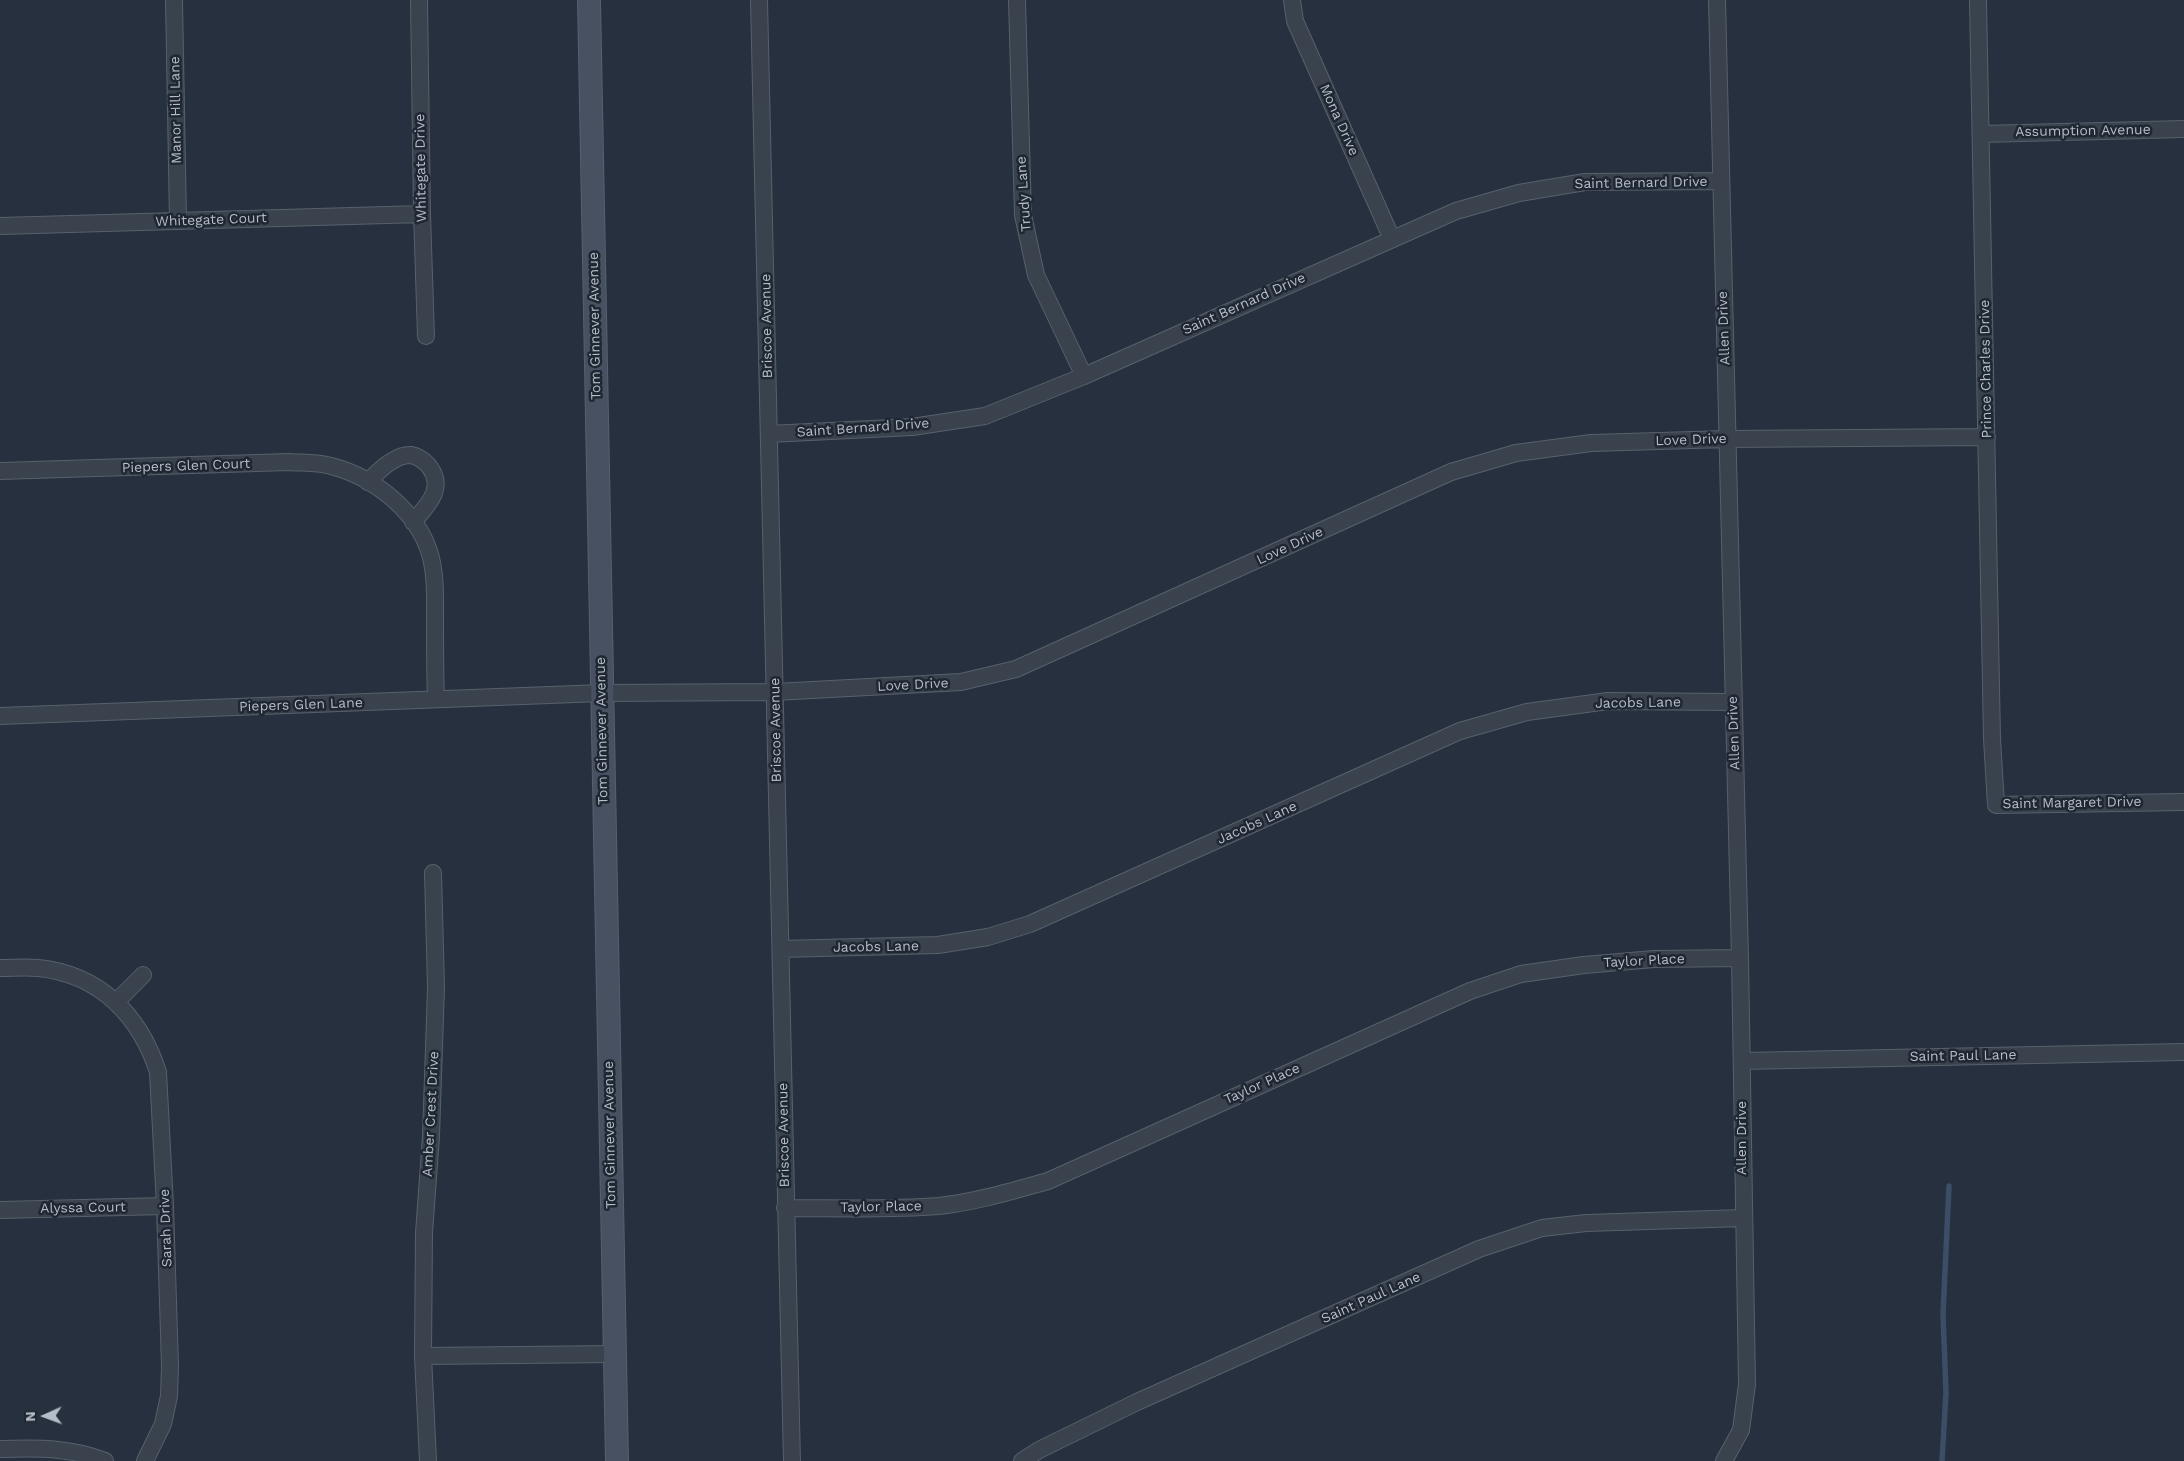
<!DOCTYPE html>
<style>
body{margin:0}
#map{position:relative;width:2184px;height:1461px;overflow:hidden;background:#26303e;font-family:"Work Sans",sans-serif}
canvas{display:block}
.north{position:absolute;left:20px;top:1391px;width:50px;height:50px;-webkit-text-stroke:4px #1f2733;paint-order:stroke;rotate:268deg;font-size:14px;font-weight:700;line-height:20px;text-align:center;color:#b6bdc9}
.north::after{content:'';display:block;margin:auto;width:18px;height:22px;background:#b6bdc9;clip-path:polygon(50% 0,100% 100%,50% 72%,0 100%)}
</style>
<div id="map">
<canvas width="2184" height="1461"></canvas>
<div class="north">N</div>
</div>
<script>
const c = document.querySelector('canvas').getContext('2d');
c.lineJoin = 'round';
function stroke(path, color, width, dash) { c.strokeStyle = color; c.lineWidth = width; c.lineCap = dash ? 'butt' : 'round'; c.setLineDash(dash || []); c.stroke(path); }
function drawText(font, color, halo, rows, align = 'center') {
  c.font = font + ' "Work Sans",sans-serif'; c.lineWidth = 5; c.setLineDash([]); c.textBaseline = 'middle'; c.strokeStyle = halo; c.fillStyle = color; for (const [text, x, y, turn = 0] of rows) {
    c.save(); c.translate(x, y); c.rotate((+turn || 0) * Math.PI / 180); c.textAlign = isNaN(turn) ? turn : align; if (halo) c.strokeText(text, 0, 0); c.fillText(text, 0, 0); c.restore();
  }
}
stroke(new Path2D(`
 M 1942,1461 L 1946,1393 L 1943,1314 L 1949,1186`), '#3c4d66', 5.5);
const street = new Path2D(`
 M 174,0 L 178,221
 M 419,0 L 422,214 L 426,336
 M 759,0 L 792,1461
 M 1017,0 L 1023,215 L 1036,275 L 1084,376
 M 1292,0 L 1295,21 L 1392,239
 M 1717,0 L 1740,958 L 1747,1384 L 1741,1430 L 1724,1461
 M 1978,0 L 1992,739 L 1996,805 L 2184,802
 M 1981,134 L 2184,129
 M 0,226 L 422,214
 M 769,434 L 912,427 L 985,416 L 1084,376 L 1456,211 L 1519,193 L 1585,182 L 1720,181
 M 0,471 L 289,462 C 302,463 318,462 331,466 C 374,477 417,511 430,554 C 436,575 435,598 435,619 C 435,646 435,673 436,699
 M 368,482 C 378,471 395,454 411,455 C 417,456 424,461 428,465 C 446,487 429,504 413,522
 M 0,716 L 602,693 L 775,692 L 961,682 L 1016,669 L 1451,472 L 1516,453 L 1591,443 L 1727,439 L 1987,437
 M 781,949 L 938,945 L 988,937 L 1030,924 L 1460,731 L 1527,712 L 1608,701 L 1733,702
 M 0,968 C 13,968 26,967 38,968 C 100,974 140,1016 158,1072 L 165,1206 L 170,1366 L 169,1396 L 163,1424 L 145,1461
 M 116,1002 L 143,975
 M 1742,1061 L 2184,1052
 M 785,1208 C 836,1208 888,1210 939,1206 C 976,1202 1012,1191 1048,1181 L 1470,991 L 1521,974 L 1584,965 L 1654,959 L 1740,958
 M 0,1210 L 165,1206
 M 423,1356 L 615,1354
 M 0,1449 C 38,1448 69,1447 105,1461
 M 428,1461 L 423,1356 L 424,1233 L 431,1136 L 436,987 L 433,873
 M 1022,1461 L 1039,1450 L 1137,1402 L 1479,1249 L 1542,1228 L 1586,1223 L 1743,1218`);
const secondary = new Path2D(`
 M 589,0 L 617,1461`);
stroke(street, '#58606c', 18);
stroke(secondary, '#58606c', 24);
stroke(street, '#3a424e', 16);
stroke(secondary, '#485161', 22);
drawText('14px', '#b6bdc9', '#1f2733', [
 ["Manor Hill Lane",176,110,-91],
 ["Mona Drive",1339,120,66],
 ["Assumption Avenue",2083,131,-1],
 ["Whitegate Drive",421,168,-91],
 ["Saint Bernard Drive",1641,183,-1],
 ["Trudy Lane",1024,194,-94],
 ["Whitegate Court",211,220,-2],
 ["Saint Bernard Drive",1244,304,-24],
 ["Tom Ginnever Avenue",595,326,-91],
 ["Briscoe Avenue",767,326,-91],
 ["Allen Drive",1724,328,-92],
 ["Prince Charles Drive",1986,369,-91],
 ["Saint Bernard Drive",863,428,-4],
 ["Love Drive",1691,440,-2],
 ["Piepers Glen Court",186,466,-2],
 ["Love Drive",1290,546,-25],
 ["Love Drive",913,685,-3],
 ["Jacobs Lane",1638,703,-1],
 ["Piepers Glen Lane",301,705,-2],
 ["Briscoe Avenue",776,730,-91],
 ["Tom Ginnever Avenue",602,731,-91],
 ["Allen Drive",1734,733,-92],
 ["Saint Margaret Drive",2072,803,-1],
 ["Jacobs Lane",1257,823,-24],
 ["Jacobs Lane",876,947,-1],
 ["Taylor Place",1644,961,-3],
 ["Saint Paul Lane",1963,1056,-1],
 ["Taylor Place",1262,1084,-24],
 ["Amber Crest Drive",431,1114,-87],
 ["Tom Ginnever Avenue",610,1135,-91],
 ["Briscoe Avenue",784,1135,-91],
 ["Allen Drive",1742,1138,-90],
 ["Taylor Place",881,1207,-1],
 ["Alyssa Court",83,1208,-1],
 ["Sarah Drive",166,1228,-92],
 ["Saint Paul Lane",1371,1298,-24]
]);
</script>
